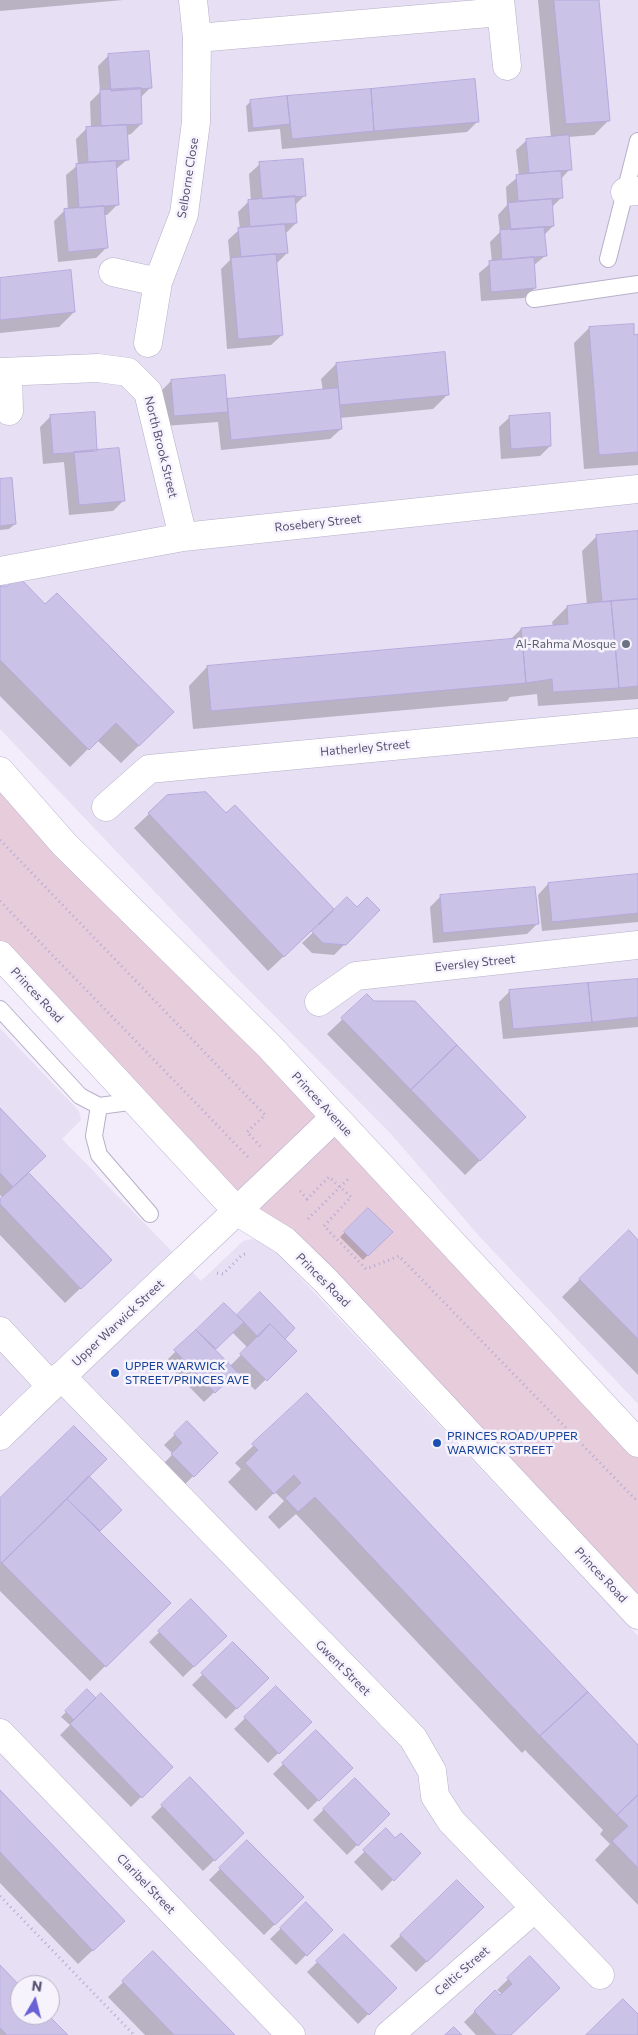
<!DOCTYPE html>
<style>
body{margin:0}
#map{position:relative;width:638px;height:2035px;overflow:hidden;background:#f3edfb;font-family:Commissioner,sans-serif}
canvas{display:block}
.north{position:absolute;left:10px;top:1975px;width:50px;height:50px;box-sizing:border-box;background:#f7f3fd;border:1px solid #b7b3c6;border-radius:50%;rotate:8deg;font-size:14px;font-weight:700;line-height:20px;text-align:center;color:#585273}
.north::after{content:'';display:block;margin:auto;width:18px;height:22px;background:#6862d4;clip-path:polygon(50% 0,100% 100%,50% 72%,0 100%)}
</style>
<div id="map">
<canvas width="638" height="2035"></canvas>
<div class="north">N</div>
</div>
<script>
const c = document.querySelector('canvas').getContext('2d');
c.lineJoin = 'round';
function fill(path, color) { c.fillStyle = color; c.fill(path, 'evenodd'); }
function stroke(path, color, width, dash) { c.strokeStyle = color; c.lineWidth = width; c.lineCap = dash ? 'butt' : 'round'; c.setLineDash(dash || []); c.stroke(path); }
function drawText(font, color, halo, rows, align = 'center') {
  c.font = font + ' Commissioner,sans-serif'; c.lineWidth = 5; c.setLineDash([]); c.textBaseline = 'middle'; c.strokeStyle = halo; c.fillStyle = color; for (const [text, x, y, turn = 0] of rows) {
    c.save(); c.translate(x, y); c.rotate((+turn || 0) * Math.PI / 180); c.textAlign = isNaN(turn) ? turn : align; if (halo) c.strokeText(text, 0, 0); c.fillText(text, 0, 0); c.restore();
  }
}
fill(new Path2D(`
 M 0,0 L 638,0 L 638,1404 L 479,1236 L 391,1134 L 230,971 L 0,729 Z
 M 0,1028 L 79,1111 L 81,1120 L 62,1139 L 201,1281 L 243,1241 L 253,1239 L 266,1244 L 279,1255 L 638,1636 L 638,2035 L 0,2035 ZM 20,1985 L 50,1985 L 50,2015 L 20,2015 Z`), '#e7dff3');
fill(new Path2D(`
 M 0,771 L 638,1443 L 638,1615 L 0,955 Z`), '#e7ccdc');
fill(new Path2D(`
 M 0,0 L 123,0 L 0,11 Z
 M 538,0 L 598,0 L 609,120 L 594,135 L 568,137 L 570,169 L 560,180 L 562,197 L 551,208 L 553,226 L 544,235 L 545,256 L 533,266 L 535,288 L 524,298 L 481,301 L 479,273 L 492,262 L 490,242 L 500,232 L 498,215 L 507,205 L 506,187 L 519,176 L 516,150 L 527,140 L 551,138 Z
 M 109,55 L 151,87 L 140,98 L 141,124 L 131,134 L 127,135 L 128,159 L 115,170 L 118,204 L 107,215 L 104,215 L 107,247 L 96,258 L 58,262 L 54,221 L 65,210 L 68,210 L 66,175 L 78,165 L 76,139 L 87,128 L 91,128 L 90,102 L 100,92 L 98,66 Z
 M 473,81 L 477,122 L 467,132 L 282,149 L 280,129 L 248,132 L 246,106 L 251,101 Z
 M 260,164 L 305,195 L 295,205 L 296,223 L 285,234 L 287,253 L 276,264 L 282,335 L 271,345 L 227,349 L 221,269 L 230,260 L 228,240 L 240,229 L 238,212 L 249,201 L 251,201 L 249,174 Z
 M 0,279 L 74,312 L 59,327 L 0,333 Z
 M 589,328 L 638,335 L 638,465 L 584,469 L 574,343 Z
 M 336,364 L 448,394 L 433,409 L 340,418 L 341,429 L 330,439 L 221,450 L 218,422 L 164,426 L 161,391 L 171,381 L 226,401 L 323,391 L 321,379 Z
 M 51,416 L 96,452 L 123,501 L 113,511 L 69,515 L 64,462 L 43,464 L 40,427 Z
 M 510,417 L 550,446 L 540,456 L 501,459 L 499,427 Z
 M 0,480 L 15,524 L 9,529 L 0,530 Z
 M 638,532 L 638,699 L 538,706 L 537,694 L 510,697 L 507,701 L 193,729 L 189,686 L 207,667 L 510,640 L 521,629 L 553,626 L 552,622 L 567,607 L 587,605 L 582,551 L 597,536 Z
 M 0,587 L 45,606 L 173,712 L 121,763 L 97,740 L 70,767 L 0,696 Z
 M 235,807 L 334,911 L 357,908 L 379,910 L 334,955 L 312,953 L 302,943 L 320,926 L 318,924 L 268,971 L 134,828 L 149,814 L 226,815 Z
 M 638,875 L 638,922 L 542,931 L 538,895 L 548,884 Z
 M 440,897 L 537,924 L 527,934 L 433,943 L 430,907 Z
 M 638,980 L 638,1027 L 503,1039 L 499,1002 L 510,991 Z
 M 367,996 L 524,1117 L 465,1175 L 327,1034 Z
 M 0,1110 L 27,1173 L 110,1260 L 65,1303 L 0,1235 L 0,1201 L 3,1198 L 0,1195 Z
 M 368,1209 L 391,1232 L 363,1260 L 340,1237 Z
 M 638,1242 L 638,1375 L 562,1297 L 580,1279 Z
 M 260,1294 L 283,1339 L 295,1351 L 255,1390 L 236,1371 L 204,1402 L 165,1362 L 224,1304 L 237,1317 ZM 232,1332 L 248,1348 L 230,1366 L 214,1349 Z
 M 307,1395 L 638,1747 L 638,1905 L 595,1860 L 610,1844 L 600,1834 L 603,1830 L 525,1750 L 522,1753 L 296,1514 L 279,1529 L 268,1517 L 284,1501 L 275,1492 L 256,1511 L 228,1482 L 241,1469 L 235,1463 Z
 M 187,1423 L 217,1453 L 183,1486 L 162,1465 L 173,1454 L 164,1445 Z
 M 88,1477 L 120,1510 L 98,1532 L 169,1603 L 90,1681 L 0,1591 L 0,1500 Z
 M 191,1601 L 225,1636 L 183,1677 L 149,1642 Z
 M 233,1644 L 267,1678 L 226,1719 L 192,1685 Z
 M 276,1688 L 310,1722 L 268,1763 L 234,1729 Z
 M 87,1691 L 92,1704 L 171,1767 L 131,1807 L 60,1735 L 70,1725 L 61,1717 Z
 M 316,1732 L 351,1768 L 308,1810 L 273,1774 Z
 M 190,1779 L 242,1833 L 203,1871 L 151,1817 Z
 M 354,1780 L 388,1814 L 347,1855 L 313,1820 Z
 M 0,1791 L 108,1936 L 78,1964 L 0,1883 Z
 M 386,1830 L 395,1840 L 419,1853 L 382,1891 L 354,1862 Z
 M 247,1842 L 302,1897 L 264,1935 L 209,1880 Z
 M 457,1881 L 482,1907 L 416,1972 L 390,1946 Z
 M 306,1904 L 331,1930 L 296,1965 L 270,1939 Z
 M 344,1936 L 395,1988 L 358,2024 L 307,1972 Z
 M 153,1953 L 233,2035 L 145,2035 L 108,1997 Z
 M 530,1958 L 510,2035 L 476,2035 L 464,2022 L 495,1992 L 500,1997 L 503,1995 L 497,1990 Z
 M 0,1967 L 20,1988 L 20,2015 L 46,2015 L 66,2035 L 0,2035 Z`), '#0003');
const building = new Path2D(`
 M 554,0 L 599,0 L 610,121 L 566,124 Z
 M 149,51 L 152,88 L 111,91 L 108,54 Z
 M 475,79 L 479,122 L 374,131 L 371,89 Z
 M 141,88 L 142,124 L 101,126 L 100,90 Z
 M 371,89 L 374,131 L 292,139 L 287,96 Z
 M 287,96 L 290,124 L 253,128 L 250,100 Z
 M 127,125 L 129,160 L 88,162 L 86,127 Z
 M 569,135 L 572,170 L 529,173 L 526,139 Z
 M 303,159 L 306,196 L 262,199 L 259,162 Z
 M 116,161 L 119,205 L 79,208 L 76,164 Z
 M 561,171 L 563,198 L 518,201 L 516,175 Z
 M 295,196 L 297,223 L 250,227 L 248,200 Z
 M 552,199 L 554,226 L 511,230 L 508,203 Z
 M 104,206 L 108,248 L 68,252 L 64,209 Z
 M 285,224 L 288,253 L 241,257 L 238,228 Z
 M 544,227 L 547,256 L 502,260 L 500,230 Z
 M 276,254 L 283,335 L 238,339 L 231,258 Z
 M 534,257 L 536,288 L 491,292 L 489,261 Z
 M 71,270 L 75,312 L 0,320 L 0,278 Z
 M 634,324 L 634,335 L 638,334 L 638,452 L 599,455 L 589,327 Z
 M 445,352 L 449,395 L 340,405 L 336,363 Z
 M 225,375 L 228,412 L 174,416 L 171,380 Z
 M 338,388 L 342,429 L 231,440 L 227,399 Z
 M 95,412 L 97,451 L 53,454 L 50,415 Z
 M 550,413 L 551,446 L 511,449 L 509,416 Z
 M 119,448 L 125,501 L 79,505 L 74,452 Z
 M 12,478 L 16,524 L 0,526 L 0,479 Z
 M 638,531 L 638,599 L 602,602 L 596,535 Z
 M 18,576 L 45,604 L 57,593 L 174,712 L 139,746 L 116,723 L 89,750 L 0,660 L 0,586 L 7,586 Z
 M 638,599 L 638,686 L 619,688 L 611,601 Z
 M 611,601 L 619,688 L 553,692 L 552,679 L 526,683 L 521,628 L 568,624 L 567,606 Z
 M 522,638 L 526,683 L 211,711 L 207,666 Z
 M 206,792 L 226,813 L 235,805 L 334,909 L 284,957 L 148,813 L 167,795 Z
 M 638,874 L 638,913 L 552,922 L 548,883 Z
 M 535,887 L 539,924 L 443,933 L 440,895 Z
 M 347,897 L 357,907 L 367,897 L 380,910 L 346,945 L 323,943 L 312,932 Z
 M 638,979 L 638,1017 L 592,1022 L 588,983 Z
 M 588,983 L 592,1022 L 513,1029 L 509,990 Z
 M 367,994 L 374,1001 L 415,1001 L 457,1045 L 411,1090 L 341,1018 Z
 M 457,1045 L 526,1117 L 480,1161 L 411,1090 Z
 M 0,1108 L 46,1156 L 13,1187 L 0,1173 Z
 M 29,1173 L 112,1260 L 81,1289 L 0,1204 L 0,1199 Z
 M 368,1208 L 393,1232 L 368,1256 L 344,1232 Z
 M 629,1230 L 638,1240 L 638,1339 L 579,1279 Z
 M 260,1292 L 295,1328 L 285,1339 L 270,1324 L 258,1337 L 237,1315 Z
 M 224,1303 L 244,1322 L 216,1349 L 196,1330 Z
 M 270,1324 L 297,1351 L 267,1381 L 240,1354 Z
 M 196,1330 L 237,1372 L 215,1393 L 174,1350 Z
 M 307,1393 L 588,1692 L 540,1736 L 315,1497 L 298,1512 L 285,1498 L 301,1483 L 294,1475 L 274,1494 L 245,1463 L 258,1450 L 252,1444 Z
 M 187,1421 L 218,1453 L 194,1477 L 171,1454 L 182,1443 L 174,1434 Z
 M 74,1426 L 107,1459 L 2,1563 L 0,1561 L 0,1498 Z
 M 89,1476 L 122,1510 L 100,1531 L 67,1499 Z
 M 67,1499 L 171,1603 L 106,1667 L 2,1563 Z
 M 191,1599 L 227,1636 L 194,1667 L 158,1631 Z
 M 233,1642 L 269,1678 L 237,1709 L 201,1673 Z
 M 276,1686 L 312,1722 L 279,1754 L 244,1717 Z
 M 87,1689 L 96,1698 L 74,1720 L 65,1711 Z
 M 588,1692 L 638,1745 L 638,1795 L 617,1815 L 540,1736 Z
 M 101,1693 L 173,1767 L 142,1798 L 70,1724 Z
 M 316,1730 L 353,1768 L 319,1801 L 282,1763 Z
 M 190,1777 L 244,1833 L 215,1861 L 161,1805 Z
 M 355,1778 L 390,1814 L 358,1846 L 323,1809 Z
 M 0,1790 L 125,1921 L 93,1951 L 0,1852 Z
 M 638,1795 L 638,1868 L 612,1841 L 628,1826 L 617,1815 Z
 M 386,1828 L 395,1838 L 401,1833 L 421,1853 L 394,1881 L 363,1850 Z
 M 247,1840 L 304,1897 L 275,1925 L 219,1868 Z
 M 457,1880 L 484,1907 L 427,1962 L 400,1935 Z
 M 306,1902 L 333,1930 L 307,1956 L 280,1928 Z
 M 344,1934 L 397,1988 L 369,2015 L 316,1961 Z
 M 153,1951 L 235,2035 L 174,2035 L 122,1981 Z
 M 530,1956 L 560,1988 L 511,2035 L 496,2035 L 474,2011 L 495,1990 L 500,1995 L 512,1984 L 507,1978 Z
 M 0,1965 L 20,1986 L 20,2015 L 48,2015 L 68,2035 L 7,2035 L 0,2028 Z
 M 623,1999 L 638,2014 L 638,2035 L 586,2035 Z
 M 454,2027 L 462,2035 L 445,2035 Z`);
fill(building, '#cbc2e8');
stroke(building, '#b5aadd', 1);
const service = new Path2D(`
 M 608,259 L 638,141
 M 534,299 L 638,284
 M 0,1009 L 80,1096 L 99,1106 L 137,1101
 M 99,1106 L 94,1136 L 99,1155 L 150,1214`);
const minor = new Path2D(`
 M 500,0 L 507,66
 M 197,38 L 501,12
 M 625,192 L 638,191
 M 113,272 L 158,282
 M 148,343 L 158,282 L 184,214 L 196,122 L 197,38 L 193,0
 M 0,372 L 98,368 L 128,372 L 148,392 L 183,537
 M 8,372 L 9,411
 M 0,571 L 183,537 L 638,489
 M 106,807 L 149,769 L 638,723
 M 319,1002 L 356,976 L 638,945
 M 0,1331 L 51,1386
 M 61,1376 L 413,1738 L 432,1771 L 435,1796 L 451,1821 L 600,1975
 M 0,1733 L 291,2035
 M 389,2035 L 535,1908`);
const secondary = new Path2D(`
 M 0,771 L 64,844 L 269,1046 L 638,1443
 M 0,955 L 238,1212 L 285,1241 L 325,1280 L 638,1615
 M 0,1436 C 110,1328 224,1225 334,1118`);
stroke(service, '#b7b0c9', 18);
stroke(minor, '#b7b0c9', 29);
stroke(secondary, '#bab1ce', 29);
stroke(new Path2D(`
 M 0,840 L 265,1115 L 247,1132 L 261,1147
 M 0,901 L 248,1157
 M 300,1191 L 307,1199 L 329,1177 L 351,1197 L 324,1226 L 366,1269 L 399,1256 L 638,1502
 M 308,1219 L 349,1178
 M 217,1273 L 223,1274 L 242,1255 L 248,1253
 M 0,1896 L 134,2035`), '#b3aad2', 3, [1, 4]);
stroke(service, '#fff', 16);
stroke(minor, '#fff', 28);
stroke(secondary, '#fff', 28);
for (const [x, y, r, color] of [
 [626,644,5,"#6b7280"],
 [115,1373,5,"#1a4fb4"],
 [437,1443,5,"#1a4fb4"]
]) { const dot = new Path2D(); dot.arc(x, y, r, 0, 2 * Math.PI); c.fillStyle = color; c.fill(dot); stroke(dot, '#f7f3fd', 2); }
drawText('12px', '#585273', '#f7f3fd', [
 ["Selborne Close",188,178,-81],
 ["North Brook Street",161,447,76],
 ["Rosebery Street",318,523,-6],
 ["Hatherley Street",365,748,-5],
 ["Eversley Street",475,963,-6],
 ["Princes Road",37,995,47],
 ["Princes Avenue",322,1104,47],
 ["Princes Road",323,1280,45],
 ["Upper Warwick Street",118,1323,-43],
 ["Princes Road",601,1575,47],
 ["Gwent Street",343,1668,45],
 ["Claribel Street",146,1884,46],
 ["Celtic Street",462,1971,-41]
]);
drawText('12px', '#5b616d', '#f7f3fd', [
 ["Al-Rahma Mosque",616,644]
], 'right');
drawText('12px', '#164399', '#f7f3fd', [
 ["UPPER WARWICK",125,1366],
 ["STREET/PRINCES AVE",125,1380],
 ["PRINCES ROAD/UPPER",447,1436],
 ["WARWICK STREET",447,1450]
], 'left');
</script>
